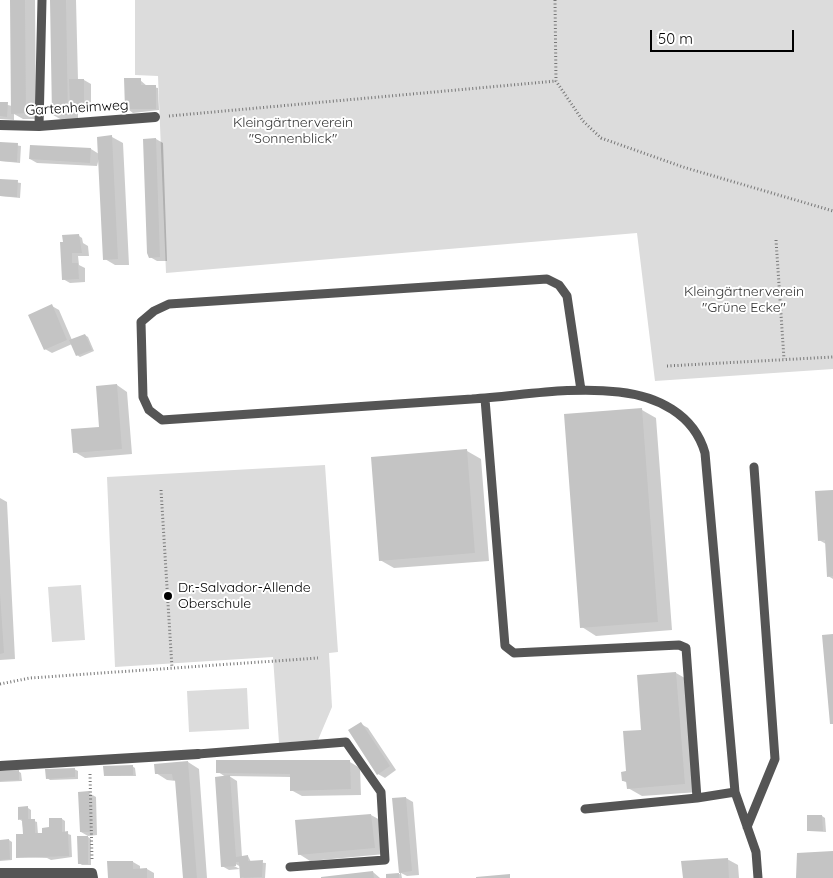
<!DOCTYPE html>
<meta charset="utf-8">
<style>
body{margin:0}
#map{position:relative;width:833px;height:878px;overflow:hidden;background:#fff;font-family:Quicksand,sans-serif}
canvas{display:block}
.scale{position:absolute;left:650px;top:30px;width:144px;height:22px;box-sizing:border-box;border:2px solid #000;border-top:0;padding-left:6px;font-size:15px;line-height:18px;white-space:nowrap;color:#000;-webkit-text-stroke:4px #fff;paint-order:stroke}
</style>
<div id="map">
<canvas width="833" height="878"></canvas>
<div class="scale">50 m</div>
</div>
<script>
const c = document.querySelector('canvas').getContext('2d');
c.lineJoin = 'round';
function fill(path, color) { c.fillStyle = color; c.fill(path, 'evenodd'); }
function stroke(path, color, width, dash) { c.strokeStyle = color; c.lineWidth = width; c.lineCap = dash ? 'butt' : 'round'; c.setLineDash(dash || []); c.stroke(path); }
function drawText(font, color, halo, rows, align = 'center') {
  c.font = font + ' Quicksand,sans-serif'; c.lineWidth = 4; c.setLineDash([]); c.textBaseline = 'middle'; c.strokeStyle = halo; c.fillStyle = color; for (const [text, x, y, turn = 0] of rows) {
    c.save(); c.translate(x, y); c.rotate((+turn || 0) * Math.PI / 180); c.textAlign = isNaN(turn) ? turn : align; if (halo) c.strokeText(text, 0, 0); c.fillText(text, 0, 0); c.restore();
  }
}
fill(new Path2D(`
 M 135,0 L 833,0 L 833,369 L 655,381 L 637,233 L 166,273 L 158,76 L 135,75 Z
 M 325,465 L 338,652 L 329,653 L 332,707 L 318,740 L 279,743 L 273,657 L 115,667 L 107,477 Z
 M 81,585 L 85,640 L 52,642 L 48,587 Z
 M 247,688 L 249,729 L 189,732 L 187,691 Z`), '#dcdcdc');
fill(new Path2D(`
 M 11,0 L 35,0 L 36,119 L 23,119 L 14,114 L 14,120 L 0,119 L 0,103 L 12,106 Z
 M 51,0 L 76,0 L 78,80 L 84,80 L 91,84 L 91,113 L 78,113 L 78,120 L 64,121 L 53,115 Z
 M 140,80 L 147,86 L 158,88 L 159,110 L 133,113 L 126,108 Z
 M 112,137 L 123,143 L 129,265 L 115,265 L 105,259 L 99,158 L 97,166 L 37,163 L 30,159 L 31,146 L 91,149 L 99,154 Z
 M 156,139 L 163,143 L 167,261 L 157,261 L 150,257 Z
 M 0,143 L 21,146 L 20,163 L 0,161 Z
 M 0,180 L 21,183 L 20,198 L 0,196 Z
 M 79,236 L 82,238 L 83,243 L 88,246 L 89,256 L 78,256 L 79,265 L 85,268 L 85,282 L 70,283 L 63,279 L 61,243 Z
 M 52,306 L 59,310 L 72,340 L 85,335 L 88,337 L 94,351 L 80,357 L 77,355 L 72,344 L 52,353 L 45,349 Z
 M 117,385 L 127,392 L 132,454 L 85,458 L 75,452 L 101,428 Z
 M 642,410 L 656,418 L 672,630 L 596,636 L 582,627 L 566,416 Z
 M 467,451 L 481,459 L 489,561 L 394,568 L 380,560 Z
 M 833,492 L 833,579 L 828,576 L 826,544 L 819,540 Z
 M 0,498 L 7,502 L 15,659 L 0,660 Z
 M 676,673 L 690,681 L 699,792 L 642,796 L 628,788 L 628,783 L 623,781 L 642,731 Z
 M 361,724 L 368,728 L 396,770 L 385,778 L 378,774 Z
 M 188,762 L 199,769 L 207,878 L 184,878 L 176,781 L 167,780 L 156,773 Z
 M 350,762 L 360,768 L 361,795 L 302,796 L 291,790 L 291,777 L 229,776 L 237,781 L 242,857 L 248,856 L 251,862 L 266,863 L 265,878 L 242,878 L 244,878 L 241,876 L 241,867 L 232,862 L 230,864 L 240,869 L 229,870 L 222,866 L 226,777 L 218,772 Z
 M 132,766 L 135,768 L 136,776 L 105,776 Z
 M 74,769 L 78,771 L 78,779 L 50,780 L 47,778 Z
 M 18,771 L 21,773 L 22,781 L 0,782 L 0,772 Z
 M 89,793 L 96,797 L 97,835 L 88,836 L 81,832 Z
 M 406,798 L 413,802 L 419,875 L 407,876 L 401,873 L 402,878 L 387,878 L 387,875 L 400,874 L 394,799 Z
 M 28,808 L 31,810 L 31,820 L 37,822 L 38,834 L 43,834 L 62,819 L 65,821 L 65,833 L 71,835 L 72,857 L 51,860 L 47,858 L 17,857 L 24,835 L 22,821 L 19,819 Z
 M 371,815 L 382,821 L 385,854 L 310,861 L 299,854 L 296,821 Z
 M 822,816 L 825,818 L 826,832 L 809,831 L 808,817 Z
 M 88,837 L 91,839 L 91,865 L 82,865 L 79,863 Z
 M 9,840 L 12,842 L 12,860 L 0,861 L 0,841 Z
 M 727,859 L 738,865 L 739,878 L 684,878 Z
 M 133,862 L 140,866 L 140,870 L 147,869 L 154,873 L 154,878 L 109,878 Z
 M 373,872 L 380,878 L 321,878 Z`), '#0003');
fill(new Path2D(`
 M 10,0 L 25,0 L 26,113 L 11,114 Z
 M 50,0 L 66,0 L 68,115 L 52,115 Z
 M 124,78 L 141,78 L 141,85 L 156,85 L 156,109 L 125,109 Z
 M 69,79 L 84,79 L 84,109 L 70,109 Z
 M 0,102 L 8,102 L 7,117 L 0,116 Z
 M 112,135 L 118,259 L 103,260 L 97,137 Z
 M 156,138 L 160,257 L 149,258 L 147,253 L 143,139 Z
 M 0,142 L 18,143 L 17,162 L 0,161 Z
 M 30,145 L 91,148 L 90,163 L 29,159 Z
 M 0,179 L 18,180 L 17,197 L 0,196 Z
 M 79,234 L 82,253 L 72,253 L 72,263 L 78,263 L 79,279 L 62,280 L 60,242 L 63,242 L 62,235 Z
 M 52,304 L 67,340 L 44,350 L 28,315 Z
 M 85,334 L 92,350 L 76,356 L 69,340 Z
 M 117,384 L 122,449 L 73,453 L 71,429 L 99,427 L 96,386 Z
 M 642,408 L 658,622 L 580,628 L 564,414 Z
 M 467,449 L 475,553 L 379,561 L 371,457 Z
 M 833,490 L 833,576 L 827,577 L 825,540 L 818,541 L 815,491 Z
 M 0,593 L 4,653 L 0,654 Z
 M 833,634 L 833,724 L 830,724 L 822,635 Z
 M 676,672 L 685,784 L 627,789 L 626,781 L 622,781 L 621,772 L 626,771 L 623,731 L 641,730 L 637,675 Z
 M 361,722 L 390,766 L 377,775 L 348,730 Z
 M 216,760 L 350,760 L 351,789 L 290,791 L 290,774 L 216,773 Z
 M 188,761 L 197,878 L 183,878 L 175,780 L 173,780 L 172,774 L 155,774 L 154,764 Z
 M 133,765 L 133,775 L 104,776 L 103,766 Z
 M 75,768 L 75,777 L 46,779 L 45,769 Z
 M 19,770 L 19,780 L 0,781 L 0,771 Z
 M 230,775 L 236,857 L 248,855 L 248,861 L 263,860 L 262,877 L 240,878 L 239,862 L 236,862 L 236,866 L 221,867 L 215,777 Z
 M 89,791 L 91,832 L 80,832 L 78,792 Z
 M 406,797 L 412,871 L 399,873 L 392,798 Z
 M 28,806 L 28,819 L 35,819 L 35,833 L 42,833 L 42,828 L 49,827 L 49,818 L 62,818 L 62,832 L 68,831 L 69,856 L 16,858 L 16,834 L 23,834 L 22,819 L 18,820 L 18,807 Z
 M 371,814 L 375,848 L 298,855 L 295,820 Z
 M 807,815 L 822,815 L 823,831 L 807,831 Z
 M 77,836 L 88,836 L 88,864 L 78,864 Z
 M 9,839 L 10,859 L 0,860 L 0,840 Z
 M 833,851 L 833,878 L 796,878 L 797,853 Z
 M 728,858 L 729,878 L 683,878 L 681,861 Z
 M 107,861 L 133,861 L 133,869 L 147,868 L 147,878 L 108,878 Z
 M 373,871 L 374,878 L 321,878 L 321,877 Z
 M 399,873 L 399,878 L 386,878 L 386,874 Z
 M 510,874 L 510,878 L 476,878 L 476,877 Z`), '#c4c4c4');
stroke(new Path2D(`
 M 555,0 L 556,81 L 583,121 L 601,138 L 683,167 L 833,211
 M 169,116 L 556,81
 M 776,240 L 784,359
 M 667,366 L 833,357
 M 161,490 L 172,668
 M 0,684 L 30,678 L 318,658
 M 90,774 L 92,860`), '#777', 3, [1, 2.5]);
stroke(new Path2D(`
 M 39,126 L 42,0
 M 581,390 L 567,296 L 559,285 L 547,279 L 169,304 L 154,311 L 141,322 L 143,397 L 149,410 L 162,420 C 266,413 369,406 472,399 C 520,396 570,386 619,392 C 657,396 694,414 705,453 L 735,792 L 756,852 L 758,878
 M 485,399 L 505,646 L 514,653 L 679,645 L 686,648 L 697,798 L 735,792
 M 198,754 L 346,742 L 381,792 L 385,860 L 290,867
 M 585,809 L 697,798
 M 747,827 L 775,759 L 754,467`), '#555', 9);
stroke(new Path2D(`
 M 0,125 L 39,126 L 155,117
 M 0,766 L 198,754
 M 0,873 L 92,873 L 93,878`), '#555', 10);
for (const [x, y, r, color] of [
 [168,596,5,"#000"]
]) { const dot = new Path2D(); dot.arc(x, y, r, 0, 2 * Math.PI); c.fillStyle = color; c.fill(dot); stroke(dot, '#fff', 2); }
drawText('14px', '#000', '#fff', [
 ["Gartenheimweg",77,108,-3]
]);
drawText('14px', '#333', '#fff', [
 ["Kleingärtnerverein",293,123],
 ["\"Sonnenblick\"",293,139],
 ["Kleingärtnerverein",744,292],
 ["\"Grüne Ecke\"",744,308]
]);
drawText('14px', '#000', '#fff', [
 ["Dr.-Salvador-Allende",178,588],
 ["Oberschule",178,604]
], 'left');
</script>
